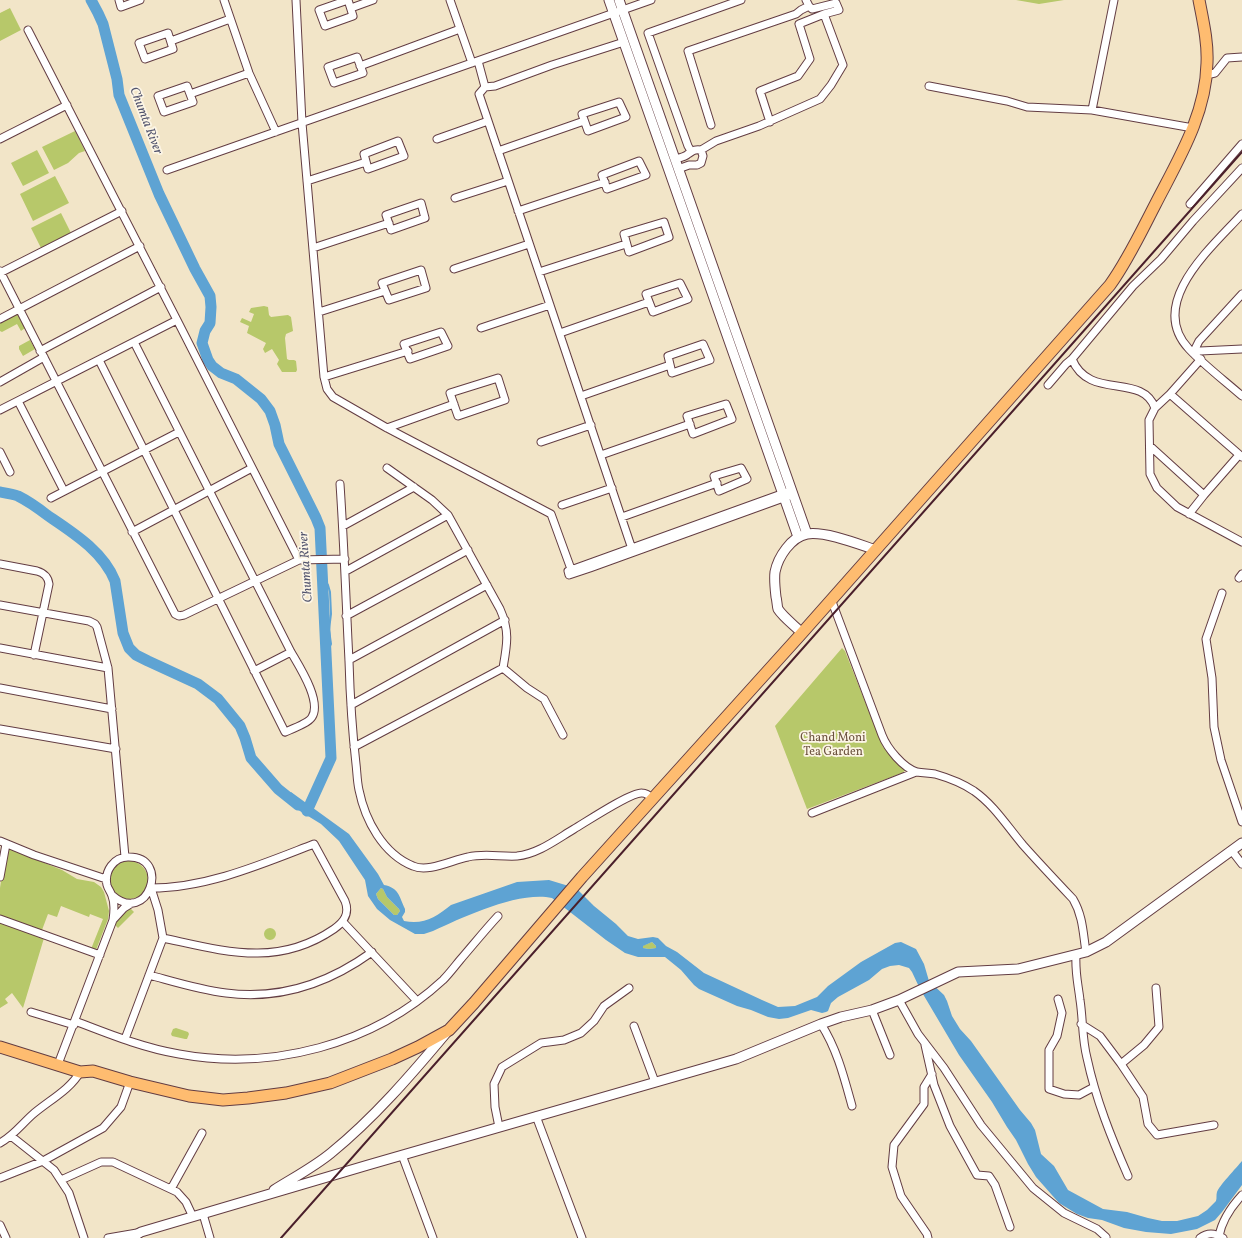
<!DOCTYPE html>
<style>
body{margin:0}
canvas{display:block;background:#f2e5c8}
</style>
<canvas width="1242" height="1238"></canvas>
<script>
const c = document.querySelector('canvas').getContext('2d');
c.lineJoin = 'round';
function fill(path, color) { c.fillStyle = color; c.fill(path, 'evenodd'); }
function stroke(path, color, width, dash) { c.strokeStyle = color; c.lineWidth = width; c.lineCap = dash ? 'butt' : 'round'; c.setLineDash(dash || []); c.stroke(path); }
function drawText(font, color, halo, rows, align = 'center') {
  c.font = font + ' Vollkorn,serif'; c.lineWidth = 3.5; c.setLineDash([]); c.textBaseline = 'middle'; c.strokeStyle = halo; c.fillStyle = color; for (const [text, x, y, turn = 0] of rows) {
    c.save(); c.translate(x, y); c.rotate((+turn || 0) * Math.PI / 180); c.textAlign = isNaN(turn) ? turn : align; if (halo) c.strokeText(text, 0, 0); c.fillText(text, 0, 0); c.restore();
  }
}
fill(new Path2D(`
 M 1016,0 L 1064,0 L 1039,4 Z
 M 10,8 L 21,30 L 0,41 L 0,13 Z
 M 75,131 L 85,151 L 79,153 L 68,163 L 54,170 L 42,147 Z
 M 37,150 L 49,173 L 23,186 L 11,163 Z
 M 55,176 L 69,203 L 33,221 L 20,194 Z
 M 61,213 L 71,233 L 41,248 L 31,228 Z
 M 264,306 L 268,307 L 269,315 L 271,317 L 288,315 L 291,317 L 293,331 L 286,334 L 285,338 L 287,359 L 289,360 L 294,360 L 296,361 L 297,370 L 296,372 L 282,372 L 277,364 L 279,360 L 272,349 L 265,353 L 263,349 L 266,343 L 247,333 L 249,326 L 240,322 L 242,318 L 251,322 L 254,314 L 249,312 L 251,308 Z
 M 17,314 L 25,328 L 21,331 L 17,324 L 2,332 L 0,331 L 0,323 Z
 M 30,340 L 35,349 L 23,356 L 19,349 L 19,346 Z
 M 842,648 L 845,651 L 883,747 L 906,770 L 902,773 L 807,809 L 775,726 Z
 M 10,849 L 62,870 L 77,879 L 94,882 L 101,887 L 104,892 L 109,911 L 108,919 L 96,950 L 91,949 L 103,919 L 90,914 L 89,917 L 61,906 L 57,917 L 48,914 L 42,930 L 0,916 L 0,888 L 5,853 Z
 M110 880a19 19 0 1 1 38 0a19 19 0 1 1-38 0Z
 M 381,888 L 383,889 L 387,897 L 399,909 L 400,911 L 397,915 L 394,915 L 378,899 L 376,894 Z
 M 130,908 L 134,912 L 118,928 L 114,924 Z
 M 0,922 L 44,938 L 23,1008 L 12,993 L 5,999 L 8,1003 L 0,1008 Z
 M264 934a6 6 0 1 1 12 0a6 6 0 1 1-12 0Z
 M 652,942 L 656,946 L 656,948 L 649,949 L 643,948 L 642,946 Z
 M 176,1028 L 188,1032 L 189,1034 L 187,1039 L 185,1039 L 172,1036 L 171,1034 L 173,1029 Z`), '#b7c86a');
fill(new Path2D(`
 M 291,792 L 349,834 L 378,874 L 384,885 C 399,888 399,896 405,909 L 405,912 L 402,917 L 404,921 C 424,925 436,917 451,905 L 517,882 L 549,880 L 572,887 L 579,891 L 594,906 L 616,924 L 628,936 L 638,939 L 653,937 L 658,938 L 666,946 L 677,952 L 704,973 L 762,1000 L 778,1007 L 795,1006 L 817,997 L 828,986 L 861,962 L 895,943 L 901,942 L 916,949 L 924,964 L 929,981 L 944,995 L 947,1001 L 952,1016 L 960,1029 L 971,1041 L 1020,1110 L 1031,1123 L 1035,1130 L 1041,1154 L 1054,1166 L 1068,1190 L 1103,1209 L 1127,1212 L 1148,1218 L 1162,1221 L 1177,1221 L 1198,1216 L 1207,1210 L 1216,1201 C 1217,1198 1216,1195 1217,1192 C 1218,1187 1237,1167 1242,1161 L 1242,1185 L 1222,1212 L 1215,1220 L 1197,1229 L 1171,1234 L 1146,1232 L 1124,1228 L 1102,1220 L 1088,1218 L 1077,1214 L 1059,1203 L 1036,1177 L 1028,1164 L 1016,1140 L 1007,1127 L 992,1102 L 959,1055 L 920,989 L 912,972 L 909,968 L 899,965 L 890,966 L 882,969 L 869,980 L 838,997 L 831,1003 L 828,1011 L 826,1012 L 822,1013 L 811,1010 L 788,1018 L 779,1019 L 768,1017 L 751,1010 L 737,1006 L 699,989 L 694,985 L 681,970 L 665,957 L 638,957 L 625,953 L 606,940 L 552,898 C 518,891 464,917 433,931 L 424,934 L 415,934 L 390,920 L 377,909 L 368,896 L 365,880 L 339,841 L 321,824 L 295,808 L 284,798 ZM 381,888 L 383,889 L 387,897 L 399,909 L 400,911 L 397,915 L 394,915 L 378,899 L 376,894 ZM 652,942 L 656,946 L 656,948 L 649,949 L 643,948 L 643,946 Z`), '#5ea3d3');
stroke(new Path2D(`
 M 323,577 L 328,585 L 330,592 L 331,614 L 329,630 L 331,644 L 329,648 L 325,652`), '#5ea3d3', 2);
stroke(new Path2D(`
 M 91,0 L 98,13 L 103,24 L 117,79 L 119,95 L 159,194 L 195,269 L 210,296 L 211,307 L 210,323 L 205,331 L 202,343 L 208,360 L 212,366 L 221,373 L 236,379 L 261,399 L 270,411 L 275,425 L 279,444 L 316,518 L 320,528 L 331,758 L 307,811
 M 0,492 C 6,493 13,494 18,496 C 28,501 38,508 47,515 C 72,532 103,551 115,581 L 123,633 L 129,648 L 136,655 L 148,661 L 198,684 L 218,699 L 240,726 L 245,738 L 251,758 L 278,789 L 298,805`), '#5ea3d3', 11);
const minor = new Path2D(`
 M 119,0 L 121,7 L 140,0
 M 224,0 L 249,73 L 276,132
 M 296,0 L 302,123 L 324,377 L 327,389 L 333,397 L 387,428 L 551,514 L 571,569
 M 348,0 L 319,10 L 325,26 L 353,16 L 348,0
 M 450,0 L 472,63
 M 351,8 L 373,0
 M 28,30 L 177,320 L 299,560
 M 168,33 L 173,49 L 145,59 L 139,43 Z
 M 171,41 L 230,19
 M 357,57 L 363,73 L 334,83 L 328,67 Z
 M 478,61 L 485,87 L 479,94 L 633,552
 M 360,66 L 460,29
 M 1206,75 L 1215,73 L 1227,58 L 1242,57
 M 187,86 L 193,102 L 164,112 L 158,96 Z
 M 929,86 L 1007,101 L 1027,107 L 1092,110 L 1193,128
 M 485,87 L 495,86 L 552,65 L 624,42
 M 190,94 L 249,73
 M 619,102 L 626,117 L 588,131 L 582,114 Z
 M 1092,110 L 1114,0
 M 770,122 L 760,91 L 798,76 L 810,59 L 799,24 L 824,14
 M 711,125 L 688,51 L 796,14 L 801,10 L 809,6
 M 0,139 L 67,105
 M 437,139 L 488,121
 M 398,141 L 404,156 L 368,169 L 364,154 Z
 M 498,151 L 584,121
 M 691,151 L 688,146 L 648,33 L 741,0
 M 675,159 C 679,158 685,157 688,154 C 693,151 694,149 701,150 L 716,141 L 759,126 L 820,99 L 831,85 L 843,65 L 824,14 L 839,10 L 836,3 L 812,9 L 809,6 L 806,0
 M 639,161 L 646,175 L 607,189 L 602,175 Z
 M 678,169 L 689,165 L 697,165 L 701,163 L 703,156 L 701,150
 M 167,170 L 651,0
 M 307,181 L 366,162
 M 455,198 L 508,181
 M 421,203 L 425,218 L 391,230 L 386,215 Z
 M 1190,204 L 1242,144
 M 518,211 L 605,182
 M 1242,214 C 1212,247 1146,303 1189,349 C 1205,366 1225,381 1242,396
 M 664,222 L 669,237 L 629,252 L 624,234 Z
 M 313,248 L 389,223
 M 454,269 L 529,244
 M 421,270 L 426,288 L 389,300 L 382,283 Z
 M 0,271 L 175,614 L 179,616 L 184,615 L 299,560 L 345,559
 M 539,272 L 626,244
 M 0,273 L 122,211
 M 680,283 L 688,299 L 653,312 L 646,294 Z
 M 319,312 L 385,291
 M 0,319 L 140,246
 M 481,328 L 550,305
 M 441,332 L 448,346 L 410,359 L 404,344 Z
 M 560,333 L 649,302
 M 703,344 L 710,360 L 672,373 L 668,356 Z
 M 40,351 L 161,287
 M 1193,353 L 1199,341 L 1242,294
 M 1193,353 L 1200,351 L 1242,349
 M 1072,359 C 1089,401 1142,372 1155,408 L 1149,420 L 1150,474 L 1157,488 L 1177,507 L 1242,542
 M 1201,359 L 1170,394 L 1242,457
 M 99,360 L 285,732 C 292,729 309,723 312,717 C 322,701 299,666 291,652 L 134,342
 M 324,377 L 408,351
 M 498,378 L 505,400 L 458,416 L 450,393 Z
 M 0,382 L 44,357
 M 1048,385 L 1066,364 L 1072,359 L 1133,286 L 1161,259 L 1193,221 L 1242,168
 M 581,396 L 670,365
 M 18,401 L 64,491
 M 726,404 L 732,419 L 693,434 L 687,416 Z
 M 1155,408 L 1170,394
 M 0,410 L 177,320
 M 387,428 L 454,404
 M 541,442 L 591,425
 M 1150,446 L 1204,495
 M 0,452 L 10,472
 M 601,455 L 690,424
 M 387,468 L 432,500 L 448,515 L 500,609 C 510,631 507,645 503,668
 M 741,468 L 747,479 L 719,491 L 714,476 Z
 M 340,484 C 344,543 346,602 349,661 C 350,695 352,729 356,764 C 357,772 357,781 359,790 C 365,820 383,854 413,866 C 428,873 452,860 468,857 C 484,853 501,857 517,856 C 538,854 557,839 574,829 C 586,822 631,792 642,793 C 646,793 650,796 653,799
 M 787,492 L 568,571 L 569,575 L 590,568 L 789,496
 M 51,498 L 179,432
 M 562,505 L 612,488
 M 1189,514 L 1204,495 L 1239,455
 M 622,517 L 717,483
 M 343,526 L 414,487
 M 132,532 L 252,468
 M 0,564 L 37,571 C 44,573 48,576 49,584 L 34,655
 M 346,571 L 448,515
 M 1239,578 L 1242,574
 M 1222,593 L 1206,639 L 1212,678 L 1214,727 L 1221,760 L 1242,822
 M 831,599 L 882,735 C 887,748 903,768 917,772 C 923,773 929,773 935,774 C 949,778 962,783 974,791 C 994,805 1007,826 1023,845 C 1039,863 1056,881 1073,899 C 1083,916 1083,933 1086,952
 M 0,605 L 89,621 L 95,624 L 97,627 L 108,668 L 125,857
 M 346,616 L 468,550
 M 0,648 L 108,668
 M 349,660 L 487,585
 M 503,668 L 527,688 L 544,699 L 563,735
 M 254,671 L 291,652
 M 0,688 L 112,709
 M 351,705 L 505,620
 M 0,729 L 116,749
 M 354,747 L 503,668
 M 812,813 L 916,772
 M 0,841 L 34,855 L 106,879
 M 1232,851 L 1242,864
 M 0,877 L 6,844
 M 0,919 L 100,955
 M 113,920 L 124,908 L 132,903
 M 343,922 L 417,1001
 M 1076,955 C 1075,973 1078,983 1080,1000 C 1083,1019 1082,1039 1087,1058 C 1096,1100 1111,1137 1128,1176
 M 149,975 C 175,982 200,990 226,993 C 279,1000 329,983 372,952
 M 1058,999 L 1062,1013 L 1057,1036 L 1049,1050 L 1049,1089 L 1064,1094 L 1079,1095 L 1094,1087
 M 899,1000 L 918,1034 L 944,1068 L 981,1125 L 1033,1188 L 1064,1213 L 1097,1229 L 1106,1237
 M 872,1010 L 890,1055
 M 31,1012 L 74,1025
 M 75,1021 C 109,1034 143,1048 179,1054 C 271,1071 373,1045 443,980 C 449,974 455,966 460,960 C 473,945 485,930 498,916
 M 821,1024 C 837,1049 844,1077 852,1106
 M 1081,1024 L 1100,1036 L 1121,1064 L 1143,1097 L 1148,1124 L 1157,1135 L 1214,1125
 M 634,1026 L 655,1082
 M 125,1039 L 163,938 L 158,910 L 151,888 C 207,888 262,864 314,844 L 345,901 C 350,914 344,922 334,929 C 277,968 224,951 163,938
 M 925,1045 L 934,1085 L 950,1126 L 977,1175 L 989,1176 L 995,1185 L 1010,1227
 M 60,1059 L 113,920 C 114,913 115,903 112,896 C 111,892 108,889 107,885 C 104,871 114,857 128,857 C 172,856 148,927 112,895
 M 1121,1064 L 1144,1045 L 1159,1027 L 1156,988
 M 536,1116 L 582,1238
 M 499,1127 L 495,1107 L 494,1084 L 502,1067 L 541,1043 L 564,1040 L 581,1033 L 594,1021 L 604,1006 L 629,988
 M 11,1136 L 54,1170 L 69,1193 L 84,1238
 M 0,1143 C 13,1136 21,1125 32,1115 C 48,1101 70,1090 80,1072
 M 402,1155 L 433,1238
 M 0,1178 L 43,1161 L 103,1128 L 121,1107 L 130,1082
 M 61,1180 L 101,1162 L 113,1162 L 177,1192 L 186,1202 L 193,1217
 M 171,1189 L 202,1133
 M 203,1214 L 210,1238
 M 0,1225 L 6,1238
 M 1219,1236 C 1222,1220 1231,1207 1242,1195
 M 108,1238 L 137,1233
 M 928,1238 L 927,1234 L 901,1196 L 892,1167 L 894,1145 L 924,1104 L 924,1087 L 932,1074
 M 1200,1238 C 1208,1232 1215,1233 1223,1238`);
const tertiary = new Path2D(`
 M 609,0 L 798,537
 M 619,0 L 807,534
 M 802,633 C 795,626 783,617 778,609 C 777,606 777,600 776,597 C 775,588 774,580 775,572 C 778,557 791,537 807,534 C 825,531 858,544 876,550
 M 274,1190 C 293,1178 314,1167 331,1153 C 374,1118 411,1075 447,1032
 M 131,1238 L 141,1232 L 368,1165 L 736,1059 L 821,1024 L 841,1017 L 872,1010 L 899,1000 L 958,972 L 1018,969 L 1086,952 L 1106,942 L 1242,843`);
const trunk = new Path2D(`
 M 0,1047 L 80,1072 L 93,1071 L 130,1082 L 189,1096 L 223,1100 L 248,1098 L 286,1093 L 330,1083 L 392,1059 L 418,1047 L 449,1030 L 474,1003 L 582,877 L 802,633 L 1110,285 C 1128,260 1141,232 1155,205 C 1178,160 1206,115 1207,63 C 1208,42 1203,21 1199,0`);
stroke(minor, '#633d43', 9);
stroke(tertiary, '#633d43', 11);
stroke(trunk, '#633d43', 13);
stroke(minor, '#fff', 7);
stroke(tertiary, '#fff', 9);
stroke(trunk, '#febc70', 11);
stroke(new Path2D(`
 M 281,1238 L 1242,152`), '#4a1f2b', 2);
drawText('12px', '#6b523e', '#fcf5e5', [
 ["Chand Moni",833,739],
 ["Tea Garden",833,753]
]);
drawText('italic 13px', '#52546e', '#fcf5e5', [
 ["Chumta River",145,121,69],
 ["Chumta River",307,567,-94]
]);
</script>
